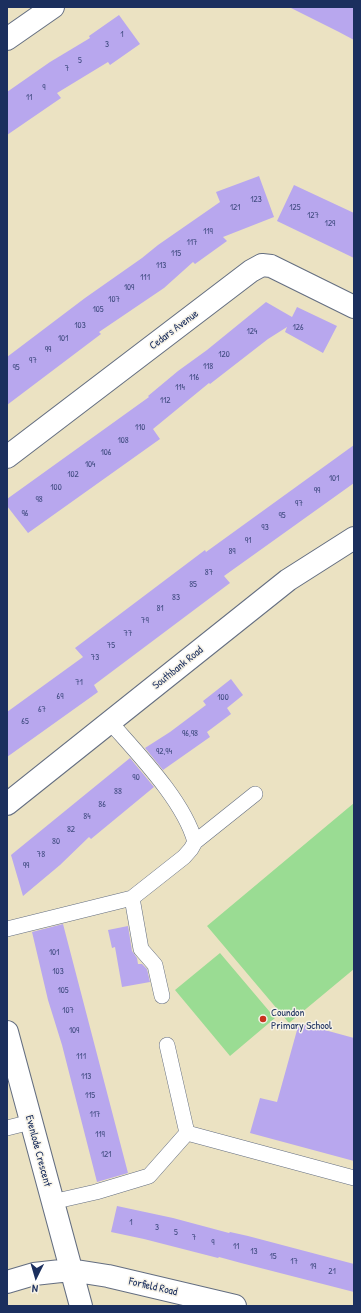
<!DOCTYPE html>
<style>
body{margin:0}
#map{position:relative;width:361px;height:1313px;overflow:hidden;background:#ebe2c2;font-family:"Patrick Hand",sans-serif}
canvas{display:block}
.frame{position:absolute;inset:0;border:8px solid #1b2f5e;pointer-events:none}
.north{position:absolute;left:16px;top:1257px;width:40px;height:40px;-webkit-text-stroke:3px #f7f3e8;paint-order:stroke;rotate:185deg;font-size:11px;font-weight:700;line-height:16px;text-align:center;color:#1b2f5e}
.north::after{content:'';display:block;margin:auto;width:14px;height:18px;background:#1b2f5e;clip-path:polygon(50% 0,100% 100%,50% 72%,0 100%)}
</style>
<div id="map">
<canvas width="361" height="1313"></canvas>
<div class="frame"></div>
<div class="north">N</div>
</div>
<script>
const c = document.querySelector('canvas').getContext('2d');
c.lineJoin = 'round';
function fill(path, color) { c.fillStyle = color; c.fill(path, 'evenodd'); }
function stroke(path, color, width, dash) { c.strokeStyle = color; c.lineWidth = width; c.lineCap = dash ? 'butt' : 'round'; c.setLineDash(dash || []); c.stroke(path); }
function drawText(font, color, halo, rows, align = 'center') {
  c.font = font + ' "Patrick Hand",sans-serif'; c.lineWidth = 3; c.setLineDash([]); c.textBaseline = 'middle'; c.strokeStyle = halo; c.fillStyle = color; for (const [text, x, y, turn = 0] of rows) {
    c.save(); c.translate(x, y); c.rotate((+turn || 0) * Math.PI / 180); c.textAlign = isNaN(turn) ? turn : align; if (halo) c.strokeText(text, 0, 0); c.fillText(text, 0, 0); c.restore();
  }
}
fill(new Path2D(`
 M 354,803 L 354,969 L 289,1023 L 207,926 Z
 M 220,953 L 275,1018 L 230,1056 L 175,990 Z`), '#9adc93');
fill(new Path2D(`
 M 289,7 L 354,7 L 354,40 L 339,32 Z
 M 119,15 L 140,44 L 110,65 L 108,62 L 57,93 L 61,98 L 7,135 L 7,92 L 50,62 L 90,38 L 89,36 Z
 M 259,176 L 274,217 L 223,237 L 227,241 L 195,264 L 193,262 L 164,288 L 99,332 L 101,334 L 7,405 L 7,357 L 85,298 L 142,258 L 158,245 L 220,202 L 216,192 Z
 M 294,185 L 354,213 L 354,258 L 277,221 Z
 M 266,302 L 292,317 L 297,307 L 337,326 L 323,353 L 285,332 L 287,327 L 268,339 L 210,384 L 209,383 L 153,429 L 160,439 L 28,533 L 7,506 L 7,499 L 149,397 L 148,396 L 178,371 L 207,350 Z
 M 354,445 L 354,483 L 224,576 L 230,583 L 94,685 L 98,692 L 7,757 L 7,712 L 83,657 L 75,648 L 205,550 L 206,552 Z
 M 231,679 L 243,695 L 227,708 L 231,714 L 207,732 L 210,737 L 163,770 L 145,748 L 170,732 L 206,705 L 203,701 Z
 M 130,758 L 154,787 L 91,839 L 89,837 L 60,865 L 23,896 L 11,855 Z
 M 63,924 L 128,1173 L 97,1182 L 62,1045 L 48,1000 L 32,932 Z
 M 128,926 L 132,951 L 137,958 L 138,964 L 142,964 L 147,969 L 150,982 L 122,987 L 115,947 L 112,948 L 108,930 Z
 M 299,1023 L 354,1038 L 354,1161 L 250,1133 L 260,1098 L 277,1102 Z
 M 117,1206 L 173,1218 L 229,1233 L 230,1232 L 248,1236 L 354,1264 L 354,1292 L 241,1263 L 219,1257 L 218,1258 L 144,1239 L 111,1232 Z`), '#b8a7ee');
const service = new Path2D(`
 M 110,722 C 138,754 184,801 195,842
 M 7,929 L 132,898
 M 162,996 L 155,965 L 141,949 L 132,898 L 184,857 L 191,849 L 195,842 L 255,794
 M 167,1045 L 187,1133 L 354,1178
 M 7,1128 L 31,1122
 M 52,1202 L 96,1192 L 149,1176 L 187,1133`);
const minor = new Path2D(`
 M 7,39 L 53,7
 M 7,457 L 251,271 L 262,265 L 271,266 L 354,307
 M 7,804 L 288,580 L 354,538
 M 7,1032 L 81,1306
 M 7,1282 L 34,1274 L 70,1270 L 108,1276 L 235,1306`);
stroke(service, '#646e81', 16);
stroke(minor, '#646e81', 24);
stroke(service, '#fff', 15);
stroke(minor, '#fff', 22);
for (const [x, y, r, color] of [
 [263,1019,4,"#c8321e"]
]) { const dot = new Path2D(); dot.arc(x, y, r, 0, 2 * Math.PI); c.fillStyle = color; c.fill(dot); stroke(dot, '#f7f3e8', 1.5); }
drawText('9px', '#424d82', null, [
 ["1",122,35],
 ["3",107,45],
 ["5",80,61],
 ["7",67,69],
 ["9",44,88],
 ["11",29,98],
 ["123",256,200],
 ["121",235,208],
 ["125",295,208],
 ["127",313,216],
 ["129",330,224],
 ["119",208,232],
 ["117",192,243],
 ["115",176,254],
 ["113",161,266],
 ["111",145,278],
 ["109",129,288],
 ["107",114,300],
 ["105",98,310],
 ["103",80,326],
 ["126",298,328],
 ["124",252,332],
 ["101",63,339],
 ["99",48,350],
 ["120",224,355],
 ["97",33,361],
 ["118",208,367],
 ["95",16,368],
 ["116",194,378],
 ["114",180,388],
 ["112",165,401],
 ["110",140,428],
 ["108",123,441],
 ["106",106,453],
 ["104",90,465],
 ["102",73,475],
 ["101",334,479],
 ["100",56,488],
 ["99",317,491],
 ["98",39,500],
 ["97",299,504],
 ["96",25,514],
 ["95",282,516],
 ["93",265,528],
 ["91",248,541],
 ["89",232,552],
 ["87",209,573],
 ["85",193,585],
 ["83",176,598],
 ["81",160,609],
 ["79",145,621],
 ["77",128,634],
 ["75",111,646],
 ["73",95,658],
 ["71",79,683],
 ["69",60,697],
 ["100",223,698],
 ["67",42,710],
 ["65",25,722],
 ["96,98",190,734],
 ["92,94",164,752],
 ["90",136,778],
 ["88",118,792],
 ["86",102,805],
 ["84",87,817],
 ["82",71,830],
 ["80",56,842],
 ["78",41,855],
 ["99",26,866],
 ["101",54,953],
 ["103",58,972],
 ["105",63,991],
 ["107",68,1011],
 ["109",74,1031],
 ["111",81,1057],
 ["113",86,1077],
 ["115",90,1096],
 ["117",95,1115],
 ["119",100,1135],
 ["121",106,1155],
 ["1",131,1223],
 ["3",157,1228],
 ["5",176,1233],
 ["7",194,1238],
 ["9",213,1243],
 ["11",236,1247],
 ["13",254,1252],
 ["15",273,1257],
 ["17",294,1262],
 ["19",313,1267],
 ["21",332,1272]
]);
drawText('11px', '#1b2f5e', '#f7f3e8', [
 ["Cedars Avenue",174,330,-37],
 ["Southbank Road",178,668,-39],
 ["Evenlode Crescent",38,1151,75],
 ["Forfield Road",153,1287,13]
]);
drawText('11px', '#1b2f5e', '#f7f3e8', [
 ["Coundon",271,1013],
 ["Primary School",271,1026]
], 'left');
</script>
